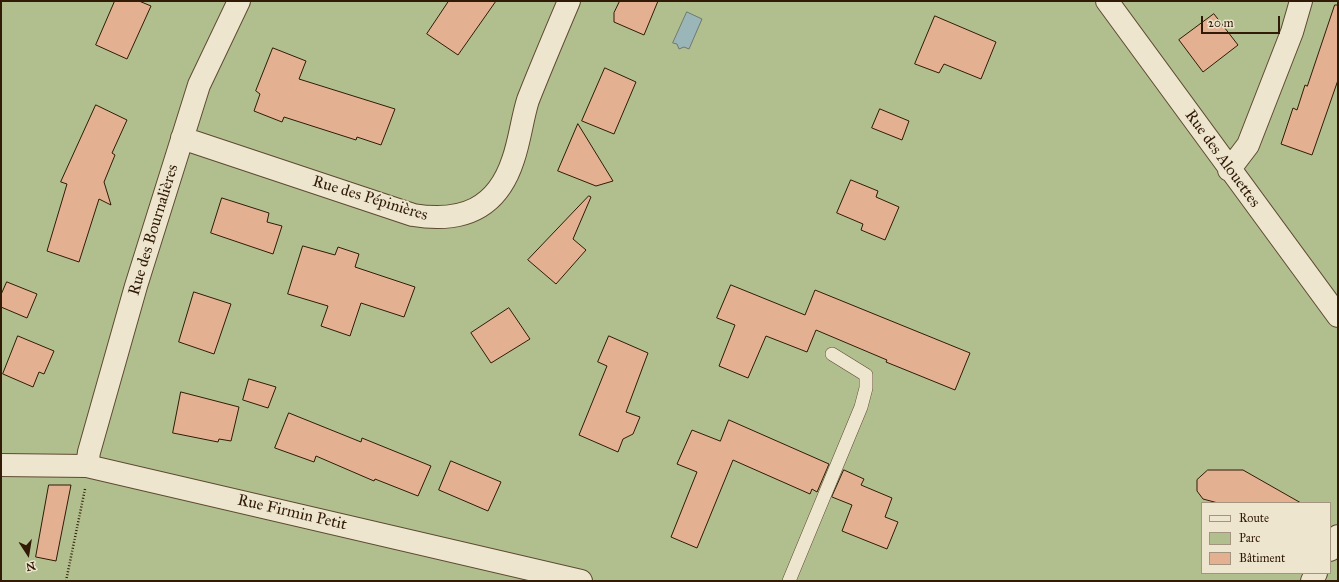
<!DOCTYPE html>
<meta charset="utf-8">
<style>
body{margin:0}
#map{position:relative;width:1339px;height:582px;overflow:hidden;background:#e3d7b3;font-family:"IM FELL Great Primer",serif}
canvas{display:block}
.frame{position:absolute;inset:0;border:2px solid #311b07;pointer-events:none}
.legend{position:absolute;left:1201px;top:502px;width:130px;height:72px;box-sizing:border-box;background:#ede5ce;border:1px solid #a2947e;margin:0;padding:5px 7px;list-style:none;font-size:12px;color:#311b07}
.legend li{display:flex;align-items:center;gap:8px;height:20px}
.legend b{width:20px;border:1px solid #a2947e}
.north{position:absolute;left:8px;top:534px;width:40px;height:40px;-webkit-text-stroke:3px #ede5ce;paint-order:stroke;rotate:168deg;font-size:11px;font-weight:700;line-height:16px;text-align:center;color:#311b07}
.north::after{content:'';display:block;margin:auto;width:14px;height:18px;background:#311b07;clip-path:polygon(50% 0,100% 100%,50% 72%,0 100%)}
.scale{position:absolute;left:1201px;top:16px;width:79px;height:18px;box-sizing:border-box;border:2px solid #311b07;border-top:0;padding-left:5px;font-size:12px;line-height:14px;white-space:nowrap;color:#311b07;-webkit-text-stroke:3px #ede5ce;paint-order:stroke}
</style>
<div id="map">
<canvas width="1339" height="582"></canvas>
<div class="frame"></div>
<ul class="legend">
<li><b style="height:5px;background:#ede5ce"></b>Route</li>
<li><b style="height:11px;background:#b1bf8e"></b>Parc</li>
<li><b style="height:11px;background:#e3b191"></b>Bâtiment</li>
</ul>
<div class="north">N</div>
<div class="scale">20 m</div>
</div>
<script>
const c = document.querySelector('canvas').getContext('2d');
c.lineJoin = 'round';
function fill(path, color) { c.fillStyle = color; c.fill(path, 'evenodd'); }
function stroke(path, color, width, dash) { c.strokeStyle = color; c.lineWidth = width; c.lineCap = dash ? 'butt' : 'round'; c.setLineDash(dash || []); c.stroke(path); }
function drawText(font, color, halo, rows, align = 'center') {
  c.font = font + ' "IM FELL Great Primer",serif'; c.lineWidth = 4; c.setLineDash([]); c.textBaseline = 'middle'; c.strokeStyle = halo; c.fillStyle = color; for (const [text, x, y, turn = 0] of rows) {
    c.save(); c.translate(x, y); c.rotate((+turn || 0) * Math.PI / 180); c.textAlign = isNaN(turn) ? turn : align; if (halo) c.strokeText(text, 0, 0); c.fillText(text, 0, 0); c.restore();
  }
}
fill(new Path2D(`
 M 1,1 L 1338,1 L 1338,581 L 1,581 ZM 1202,503 L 1330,503 L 1330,573 L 1202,573 Z`), '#b1bf8e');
const water = new Path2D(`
 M 687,12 L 702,19 L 689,49 L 684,47 L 679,49 L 677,44 L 673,43 Z`);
fill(water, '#9bb6b8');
stroke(water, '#717871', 1);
const building = new Path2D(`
 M 115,1 L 139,1 L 151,6 L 127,59 L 96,45 Z
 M 449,1 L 496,1 L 458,55 L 427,34 Z
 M 620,1 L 658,1 L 644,35 L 614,22 L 614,13 Z
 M 1335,5 L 1338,5 L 1338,80 L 1312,155 L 1281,144 L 1293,108 L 1297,110 L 1305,85 L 1307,86 Z
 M 1214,14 L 1238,45 L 1203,72 L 1179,40 Z
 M 935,16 L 996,42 L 981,79 L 944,64 L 939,73 L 915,64 Z
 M 273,48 L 306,61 L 299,79 L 395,109 L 381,145 L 357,137 L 356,140 L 284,117 L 282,122 L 254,111 L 260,94 L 256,91 Z
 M 605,68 L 636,82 L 614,134 L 582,121 Z
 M 96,105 L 127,120 L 112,153 L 115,155 L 104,182 L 111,205 L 99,199 L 79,262 L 47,251 L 67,184 L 61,182 Z
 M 880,109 L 909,121 L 902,140 L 872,128 Z
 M 578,124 L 613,181 L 596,186 L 558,171 Z
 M 851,180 L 878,191 L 876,197 L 899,207 L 885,240 L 861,230 L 863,224 L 837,213 Z
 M 589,196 L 591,197 L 573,239 L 586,250 L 556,284 L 528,260 Z
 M 222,198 L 269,213 L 267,222 L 282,226 L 273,254 L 211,233 Z
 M 303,246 L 335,255 L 338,247 L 359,254 L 355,267 L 415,287 L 404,317 L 361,303 L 350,336 L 321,326 L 328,306 L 288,294 Z
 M 7,282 L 37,294 L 27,318 L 1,307 L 1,295 Z
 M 731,285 L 805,315 L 815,290 L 970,353 L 955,390 L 886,362 L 887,360 L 816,330 L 807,352 L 766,336 L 748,378 L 719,366 L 735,325 L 717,318 Z
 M 194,292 L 231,304 L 214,354 L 179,342 Z
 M 509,308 L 530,339 L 491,363 L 471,333 Z
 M 18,336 L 54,351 L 44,374 L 39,372 L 33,387 L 3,374 Z
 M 609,336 L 648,353 L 626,412 L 640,417 L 633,434 L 623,439 L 618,452 L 579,435 L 607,366 L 598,362 Z
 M 249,379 L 276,387 L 268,408 L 243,400 Z
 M 181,392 L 239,407 L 231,441 L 219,439 L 218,442 L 173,433 Z
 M 289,413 L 361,442 L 362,438 L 431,466 L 418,496 L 375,479 L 374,481 L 316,456 L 314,462 L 275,448 Z
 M 729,420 L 829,464 L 817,492 L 812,489 L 810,494 L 733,460 L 697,548 L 671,537 L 697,472 L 677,464 L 692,430 L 720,441 Z
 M 451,461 L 501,482 L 488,511 L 439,490 Z
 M 844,470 L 864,479 L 861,485 L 892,498 L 885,517 L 898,522 L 887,549 L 842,531 L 852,505 L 832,497 Z
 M 1208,470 L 1243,470 L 1301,503 L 1218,503 L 1203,499 L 1197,491 L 1197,480 Z
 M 49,485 L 71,485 L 56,561 L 36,557 Z`);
fill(building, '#e3b191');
stroke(building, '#311b07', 1);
const service = new Path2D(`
 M 789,581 L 861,407 L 866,388 L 866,375 L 832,354`);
const minor = new Path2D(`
 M 1107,1 L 1338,316
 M 182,138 L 413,215 C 462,223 497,209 513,160 C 520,140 522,119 528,100 C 541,67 555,34 569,1
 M 1229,170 L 1248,145 L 1292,32 L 1301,1
 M 87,466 L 89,452 L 136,286 L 199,85 L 239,1
 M 1330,550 L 1338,536
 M 1312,581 L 1316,573`);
const tertiary = new Path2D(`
 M 1,465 L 87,466 L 581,581`);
stroke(service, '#5e4a32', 14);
stroke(minor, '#5e4a32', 24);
stroke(tertiary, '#5e4a32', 24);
stroke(new Path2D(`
 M 66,581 L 85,489`), '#311b07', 2.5, [1, 2]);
stroke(service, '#ede5ce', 13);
stroke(minor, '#ede5ce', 22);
stroke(tertiary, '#ede5ce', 22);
drawText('16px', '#311b07', '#ede5ce', [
 ["Rue des Alouettes",1222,159,54],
 ["Rue des Pépinières",370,199,17],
 ["Rue des Bournalières",154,230,-73],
 ["Rue Firmin Petit",292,513,13]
]);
</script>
